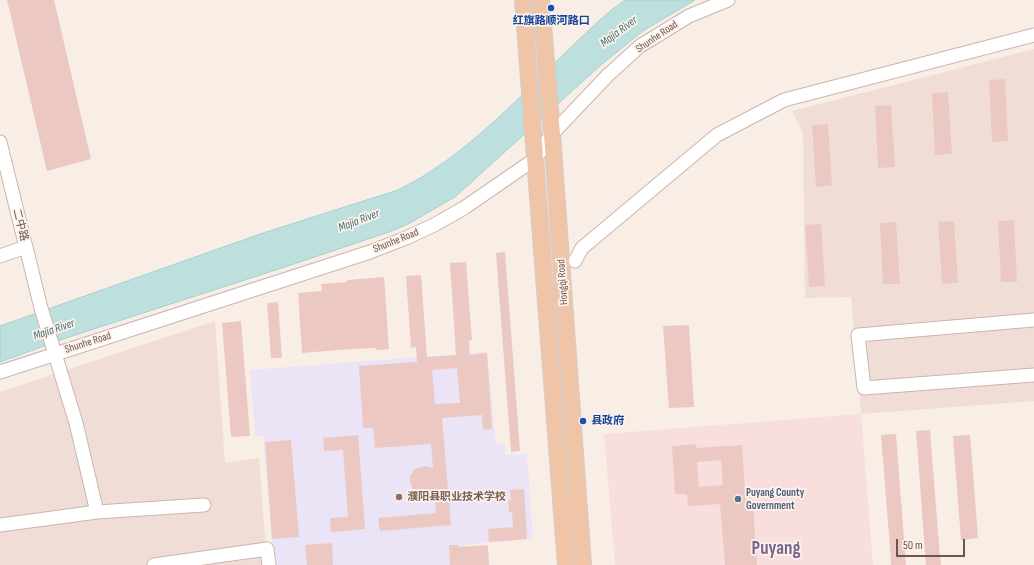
<!DOCTYPE html>
<meta charset="utf-8">
<style>
body{margin:0}
#map{position:relative;width:1034px;height:565px;overflow:hidden;background:#f9eee6;font-family:"Sofia Sans Condensed",sans-serif}
canvas{display:block}
.scale{position:absolute;left:896px;top:539px;width:69px;height:18px;box-sizing:border-box;border:2px solid #6f534e;border-top:0;padding-left:5px;font-size:12px;line-height:14px;white-space:nowrap;color:#6f534e;-webkit-text-stroke:3px #fcf2ec;paint-order:stroke}
</style>
<div id="map">
<canvas width="1034" height="565"></canvas>
<div class="scale">50 m</div>
</div>
<script>
const c = document.querySelector('canvas').getContext('2d');
c.lineJoin = 'round';
function fill(path, color) { c.fillStyle = color; c.fill(path, 'evenodd'); }
function stroke(path, color, width, dash) { c.strokeStyle = color; c.lineWidth = width; c.lineCap = dash ? 'butt' : 'round'; c.setLineDash(dash || []); c.stroke(path); }
function drawText(font, color, halo, rows, align = 'center') {
  c.font = font + ' "Sofia Sans Condensed","Noto Sans SC",sans-serif'; c.lineWidth = 3.5; c.setLineDash([]); c.textBaseline = 'middle'; c.strokeStyle = halo; c.fillStyle = color; for (const [text, x, y, turn = 0] of rows) {
    c.save(); c.translate(x, y); c.rotate((+turn || 0) * Math.PI / 180); c.textAlign = isNaN(turn) ? turn : align; if (halo) c.strokeText(text, 0, 0); c.fillText(text, 0, 0); c.restore();
  }
}
fill(new Path2D(`
 M 1034,49 L 1034,401 L 861,414 L 851,297 L 805,298 L 803,134 L 792,111 Z
 M 215,321 L 225,463 L 259,458 L 267,565 L 0,565 L 0,392 Z`), '#f0ded6');
fill(new Path2D(`
 M 861,414 L 873,565 L 615,565 L 604,434 Z`), '#f8dedc');
fill(new Path2D(`
 M 487,352 L 496,444 L 505,443 L 506,455 L 527,454 L 533,539 L 463,545 L 465,565 L 274,565 L 263,436 L 255,436 L 250,370 Z`), '#ebe3f6');
const water = new Path2D(`
 M 625,0 L 695,0 L 643,31 L 602,64 L 455,197 L 410,223 L 392,231 L 285,267 L 66,338 L 0,362 L 0,326 L 263,233 L 398,190 C 463,158 512,104 564,54 C 582,37 604,14 625,0 Z`);
fill(water, '#bde0de');
stroke(water, '#a5d1ce', 1);
fill(new Path2D(`
 M 7,0 L 54,0 L 91,159 L 47,171 Z
 M 1005,79 L 1008,141 L 992,142 L 989,80 Z
 M 948,92 L 952,154 L 935,155 L 932,93 Z
 M 891,105 L 895,167 L 878,168 L 875,106 Z
 M 828,124 L 832,185 L 816,187 L 812,125 Z
 M 1014,220 L 1017,282 L 1001,282 L 998,221 Z
 M 954,221 L 958,283 L 942,284 L 938,222 Z
 M 896,222 L 900,284 L 883,284 L 880,223 Z
 M 821,224 L 825,286 L 809,287 L 805,225 Z
 M 505,252 L 520,451 L 511,452 L 496,253 Z
 M 466,262 L 472,340 L 469,341 L 470,355 L 487,353 L 492,429 L 483,430 L 482,415 L 442,418 L 451,525 L 380,531 L 378,518 L 436,513 L 434,490 L 426,493 L 419,493 L 412,488 L 410,480 L 410,476 L 415,469 L 424,466 L 433,468 L 431,444 L 375,448 L 373,428 L 363,428 L 359,366 L 417,362 L 416,347 L 411,348 L 406,276 L 421,275 L 427,357 L 456,355 L 450,263 ZM 457,368 L 460,403 L 435,404 L 432,370 Z
 M 384,277 L 389,349 L 376,350 L 376,348 L 352,349 L 302,353 L 298,293 L 322,291 L 321,284 L 347,282 L 347,280 Z
 M 278,302 L 282,358 L 271,358 L 267,303 Z
 M 241,321 L 250,436 L 231,437 L 222,323 Z
 M 689,325 L 694,407 L 669,408 L 663,326 Z
 M 930,430 L 940,557 L 941,565 L 926,565 L 916,431 Z
 M 896,434 L 906,565 L 891,565 L 890,548 L 881,435 Z
 M 358,435 L 365,529 L 331,532 L 330,518 L 348,517 L 343,450 L 324,451 L 323,438 Z
 M 970,435 L 978,538 L 961,540 L 953,436 Z
 M 291,440 L 299,537 L 272,539 L 265,442 Z
 M 696,444 L 696,448 L 742,445 L 746,505 L 753,505 L 757,565 L 725,565 L 720,504 L 688,506 L 687,494 L 675,494 L 672,446 ZM 721,460 L 723,485 L 699,487 L 697,462 Z
 M 524,489 L 527,539 L 489,542 L 488,529 L 513,527 L 512,512 L 509,512 L 508,500 L 511,500 L 510,490 Z
 M 332,543 L 333,565 L 307,565 L 305,545 Z
 M 449,545 L 458,545 L 458,547 L 488,545 L 489,565 L 450,565 Z`), '#ebc9c2');
const minor = new Path2D(`
 M 0,142 L 41,308 L 76,423 L 97,512
 M 0,256 L 26,247
 M 575,261 L 582,248 L 717,135 L 784,100 L 1034,35
 M 1034,320 L 858,335 L 864,388 L 1034,375
 M 0,372 L 370,252 L 406,238 L 434,225 L 464,208 L 535,159 L 552,134 L 608,75 L 640,46 L 689,16 L 728,0
 M 0,525 L 97,512 L 204,505
 M 154,565 L 267,549 L 269,565`);
const major = new Path2D(`
 M 523,0 L 566,565
 M 541,0 L 552,134 L 583,565`);
stroke(minor, '#c9b5ae', 15);
stroke(major, '#d4cbca', 18);
stroke(minor, '#fff', 13);
stroke(major, '#f0c5a7', 16);
for (const [x, y, r, color] of [
 [551,8,4,"#1a4fb4"],
 [583,421,4,"#1a4fb4"],
 [399,497,4,"#8d6e63"],
 [738,499,4,"#5c6f8a"]
]) { const dot = new Path2D(); dot.arc(x, y, r, 0, 2 * Math.PI); c.fillStyle = color; c.fill(dot); stroke(dot, '#fcf2ec', 1.5); }
drawText('bold 11px', '#164399', '#fcf2ec', [
 ["红旗路顺河路口",551,21],
 ["县政府",591,421,"left"]
]);
drawText('11px', '#6f534e', '#fcf2ec', [
 ["Shunhe Road",657,37,-34],
 ["二中路",20,225,76],
 ["Shunhe Road",396,241,-22],
 ["Hongqi Road",563,282,-94],
 ["Shunhe Road",88,343,-18]
]);
drawText('bold 11px', '#4e5e75', '#fcf2ec', [
 ["Puyang County",746,493],
 ["Government",746,506]
], 'left');
drawText('bold 11px', '#785e54', '#fcf2ec', [
 ["濮阳县职业技术学校",407,497]
], 'left');
drawText('italic 12px', '#447270', '#fcf2ec', [
 ["Majia River",619,32,-37],
 ["Majia River",359,221,-21],
 ["Majia River",54,330,-19]
]);
drawText('bold 19px', '#77668c', '#fcf2ec', [
 ["Puyang",776,549]
]);
</script>
